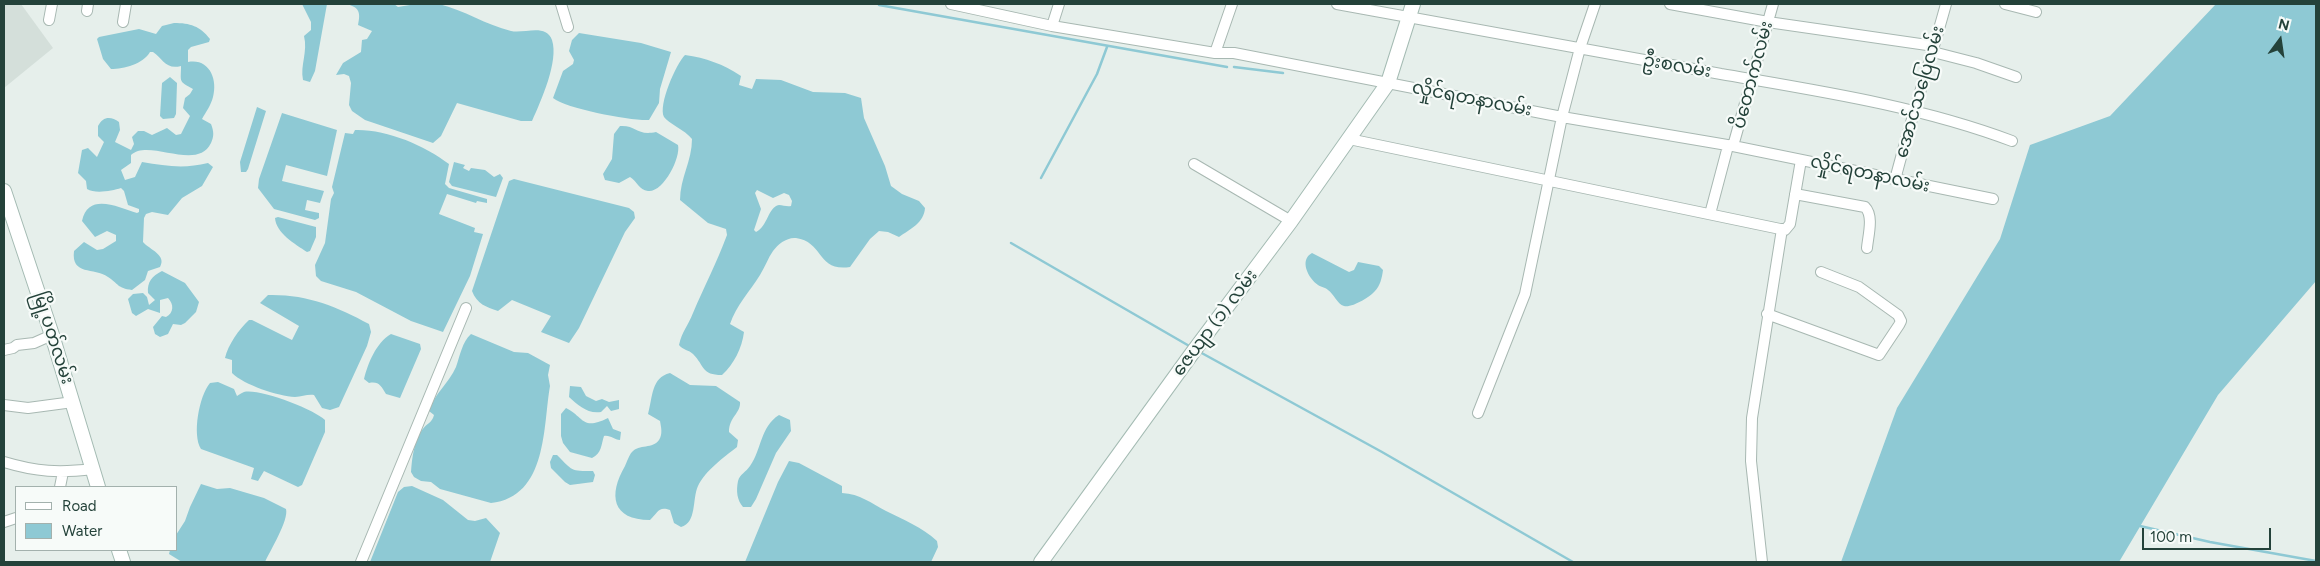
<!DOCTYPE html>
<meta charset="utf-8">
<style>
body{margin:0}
#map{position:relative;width:2320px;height:566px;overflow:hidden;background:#e6efeb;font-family:Figtree,sans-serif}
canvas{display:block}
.frame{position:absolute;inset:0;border:5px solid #24423a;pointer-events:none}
.legend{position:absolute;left:15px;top:486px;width:162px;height:65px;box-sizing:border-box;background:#f7fbf9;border:1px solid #a3b1ad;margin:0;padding:6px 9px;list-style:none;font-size:15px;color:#24423a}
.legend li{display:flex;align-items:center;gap:10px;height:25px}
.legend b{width:25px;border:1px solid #a3b1ad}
.north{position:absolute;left:2255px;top:15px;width:50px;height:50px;-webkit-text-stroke:4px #f7fbf9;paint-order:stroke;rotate:14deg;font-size:14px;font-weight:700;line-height:20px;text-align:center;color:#24423a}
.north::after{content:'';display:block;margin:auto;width:18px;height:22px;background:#24423a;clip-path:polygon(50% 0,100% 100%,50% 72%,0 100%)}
.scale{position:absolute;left:2142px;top:528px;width:129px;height:22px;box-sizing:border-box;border:2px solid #24423a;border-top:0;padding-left:6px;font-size:15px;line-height:18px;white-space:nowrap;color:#24423a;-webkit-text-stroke:4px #f7fbf9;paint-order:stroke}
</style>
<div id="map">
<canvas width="2320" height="566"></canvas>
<div class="frame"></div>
<ul class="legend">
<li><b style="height:6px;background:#fff"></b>Road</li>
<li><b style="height:14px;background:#8ec9d4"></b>Water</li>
</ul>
<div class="north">N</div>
<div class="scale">100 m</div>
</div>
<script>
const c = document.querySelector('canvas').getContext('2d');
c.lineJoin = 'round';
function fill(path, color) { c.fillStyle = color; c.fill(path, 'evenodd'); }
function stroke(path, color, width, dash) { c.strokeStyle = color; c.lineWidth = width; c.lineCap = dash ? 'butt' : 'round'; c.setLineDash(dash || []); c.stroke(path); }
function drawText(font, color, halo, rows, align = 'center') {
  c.font = font + ' Figtree,"Noto Sans Myanmar",sans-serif'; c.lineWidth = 4.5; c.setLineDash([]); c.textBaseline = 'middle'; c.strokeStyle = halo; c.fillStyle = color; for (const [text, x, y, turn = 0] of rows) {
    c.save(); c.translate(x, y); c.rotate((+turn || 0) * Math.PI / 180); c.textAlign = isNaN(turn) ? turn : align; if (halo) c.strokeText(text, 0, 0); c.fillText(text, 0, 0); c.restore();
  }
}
fill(new Path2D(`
 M 4,4 L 21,4 L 53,48 L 4,88 Z`), '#d4dfda');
fill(new Path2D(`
 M 302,4 L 327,4 L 315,71 L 310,82 L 303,80 C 300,65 308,52 304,36 L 311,30 L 311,22 Z
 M 346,4 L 394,4 L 398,7 C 411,5 426,1 439,4 C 464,10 486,25 511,31 C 524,34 546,23 552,40 C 559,61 541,101 532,121 L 521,121 L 457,103 L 441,136 L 433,143 L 365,120 L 352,111 L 349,105 L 351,83 L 349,76 L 344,74 L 336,75 L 343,63 L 361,52 L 362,40 L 367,39 L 372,31 L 358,25 C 361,12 359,7 346,4 Z
 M 2216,4 L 2316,4 L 2316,281 L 2218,395 L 2119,562 L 1841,562 L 1897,408 L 2000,239 L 2030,145 L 2110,116 Z
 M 174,23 C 190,23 200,26 210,39 L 209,42 L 191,47 L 188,50 L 188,62 C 209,58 218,79 213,97 C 211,105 206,112 202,119 L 211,124 C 214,132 214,136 211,143 C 197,172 149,138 131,155 L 131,163 L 121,170 L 125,180 L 135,177 L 142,162 C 166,166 184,169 208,163 L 213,167 L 202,186 L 182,198 L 168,215 L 152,212 L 146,214 L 144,218 L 143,242 C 150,250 167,255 160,267 L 148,271 L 145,280 L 132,290 C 117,288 119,284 108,277 C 94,267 71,276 74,251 L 84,242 L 97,250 L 103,249 L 116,241 L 116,235 L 107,231 L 95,237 L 82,221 C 88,192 118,207 137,213 L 139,212 L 139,209 L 128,205 L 124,191 L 121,188 C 112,191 95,194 87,189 L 86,181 L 78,173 L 82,150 L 88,148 L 97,157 L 104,142 L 98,136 L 98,126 C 103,116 111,116 119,122 L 120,130 L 115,142 L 131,150 L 134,144 L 132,137 L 138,131 L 144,131 L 152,135 L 167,128 L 176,135 L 181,134 L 190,116 L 183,108 L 185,98 L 190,94 L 193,89 C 178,81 181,82 181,66 C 166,70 163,59 153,52 L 150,52 C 143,64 124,69 111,69 L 103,59 L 97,39 L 99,37 L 139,29 L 156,34 L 162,26 Z
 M 579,33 L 641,43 L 671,52 L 660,89 L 659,103 L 649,120 C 631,121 567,109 553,98 L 563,71 L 573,64 L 574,60 L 569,51 L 572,40 Z
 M 685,55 C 706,58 723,64 741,76 L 739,85 L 752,89 L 756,79 L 781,80 L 813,92 L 845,93 L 861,98 L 864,118 L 885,166 L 891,186 L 902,194 L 919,201 L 925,208 C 924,223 910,229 899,237 L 888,232 L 879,231 L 870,239 L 850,267 C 817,272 824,242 796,238 C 787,237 778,244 773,251 C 768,258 765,267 760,275 C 750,291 736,306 730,324 L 744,332 C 742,348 734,364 722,375 C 701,375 705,366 693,354 C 689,350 683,350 679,345 C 682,331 688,326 693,313 C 704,287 717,262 727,235 L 726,229 L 708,223 L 680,200 C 680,178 692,161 692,139 C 685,130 668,123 664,117 C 658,105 676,64 685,55 ZM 757,190 L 773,198 L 784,193 L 789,195 L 792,201 L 791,206 C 787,207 783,205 779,205 C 768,207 768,226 756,232 L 754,230 L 761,209 L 755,193 Z
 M 170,77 L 177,83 L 176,114 L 174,118 L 163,119 L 160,116 L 162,83 Z
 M 257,107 L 266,111 L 248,169 L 246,172 L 241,172 L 240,162 Z
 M 282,113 L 337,130 L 327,176 L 286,165 L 282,181 L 324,191 L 320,203 L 307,200 L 305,210 L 319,213 L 319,218 L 315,220 L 274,209 L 258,188 L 259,179 Z
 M 620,126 C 637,125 636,136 656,132 L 678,145 C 681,158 663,193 648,191 C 639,190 637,181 630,177 L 619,183 L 605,180 L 603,174 L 612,159 L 614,134 Z
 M 355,130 C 386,129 424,145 449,164 L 445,184 L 449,188 L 487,199 L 487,203 L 477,201 L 476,203 L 447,194 L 439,214 L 475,228 L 474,232 L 483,234 L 470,276 L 443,332 L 411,321 L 356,292 L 321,281 L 316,276 L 315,265 L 325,243 L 331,199 L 334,193 L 332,187 L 345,133 L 353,134 Z
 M 454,162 L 465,165 L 463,168 L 469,171 L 471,168 L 485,170 L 494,177 L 500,174 L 503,178 L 496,197 L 452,186 L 449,182 Z
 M 514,179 L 629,208 L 634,212 L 635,218 L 625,232 L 579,328 L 569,343 L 541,332 L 551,316 L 512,300 L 498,311 C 486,307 477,304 472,291 L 509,181 Z
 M 278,217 L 316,227 L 316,237 L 310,251 L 307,252 C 295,244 276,233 275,218 Z
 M 1312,253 L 1349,272 L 1354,270 L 1358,262 L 1379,266 L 1383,270 C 1382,278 1380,286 1375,291 C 1370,297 1352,308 1344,306 C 1337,304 1334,294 1328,290 C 1325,287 1321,287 1318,285 C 1308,278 1299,260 1312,253 Z
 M 162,271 L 185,283 L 199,302 L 196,312 L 185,323 L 181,325 L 173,324 L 168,334 L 160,337 L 155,334 L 153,327 L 162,316 L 166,317 C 174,313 174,304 168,298 L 160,300 L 160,313 L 148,309 L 136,316 L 132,313 L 128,299 L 133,294 L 143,293 L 147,297 L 149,305 L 155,300 L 148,293 C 147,282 152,276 162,271 Z
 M 268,295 C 306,294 336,306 369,324 L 371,332 L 367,346 L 339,407 L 330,410 L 322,408 L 314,395 C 307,394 302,397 295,397 C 278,396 244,385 232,373 L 232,360 L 225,358 C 228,345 239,329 249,320 L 252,320 L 292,340 L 299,326 L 260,303 Z
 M 391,334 L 420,344 L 421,349 L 400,398 L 386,394 C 381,386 379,381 369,383 L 364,379 C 368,363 376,343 391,334 Z
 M 471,334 L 514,352 L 528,353 L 550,365 L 548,375 L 550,386 C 543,425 548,497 491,503 L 440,489 L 431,482 L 421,481 L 414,477 L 411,472 C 412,458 414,441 422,430 C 427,423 432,423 434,415 L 429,411 C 434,394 449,383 456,367 C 460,356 462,342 471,334 Z
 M 670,373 L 690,385 L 716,386 L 740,402 C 741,413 729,417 729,432 L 738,440 L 737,447 C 724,457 705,471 698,486 C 692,499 697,523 681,527 L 674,523 L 670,510 C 658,506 658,513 650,520 C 612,520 608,495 625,466 C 627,462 629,455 632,452 C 639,444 653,449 659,440 C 663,434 661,427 660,421 L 648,414 C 653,396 651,378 670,373 Z
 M 218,382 L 234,389 L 237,396 C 239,395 241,393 244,392 C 258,388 314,409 325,420 L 325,432 L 302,485 L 298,487 L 264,471 L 258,481 L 251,479 L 254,468 L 201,449 C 192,435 199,396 210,383 Z
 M 570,386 L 581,387 L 586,396 L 596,401 L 602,399 L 609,402 L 619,400 L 619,409 L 611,411 L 607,406 L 601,412 C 587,414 578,405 569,397 Z
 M 566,408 C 584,417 582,431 608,418 L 613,429 L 621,432 L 620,440 C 614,440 611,435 604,436 C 601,445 602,453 592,458 L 570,452 L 563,443 L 561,436 L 561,414 Z
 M 779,415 L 790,420 L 791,431 L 776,453 L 756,499 L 751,507 L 743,507 C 737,500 736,491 738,481 C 740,474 746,472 750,466 C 762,449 760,427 779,415 Z
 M 553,455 L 557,455 C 573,471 570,471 593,471 L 595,475 L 593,482 L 570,485 L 565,482 L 551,468 L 550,462 Z
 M 789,461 L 799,463 L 842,486 L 842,493 C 860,494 871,503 886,511 C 904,520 922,527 937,541 L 938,547 L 931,562 L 745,562 L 778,482 Z
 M 201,484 L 217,489 L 230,488 L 264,498 L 286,509 C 289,520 270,551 265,562 L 182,562 L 169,554 L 170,550 L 176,550 L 176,535 L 185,521 L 190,507 Z
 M 412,486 L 443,500 L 468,520 L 475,521 L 486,518 L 500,533 L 490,562 L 370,562 L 398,492 L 404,487 Z`), '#8ec9d4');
stroke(new Path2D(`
 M 879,5 L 1227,67
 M 1234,67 L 1283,73
 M 1041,178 L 1097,74 L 1107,47
 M 1011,243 L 1191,347
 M 1198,351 L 1382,452 L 1573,562
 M 2140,526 L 2210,542 L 2316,561`), '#8ec9d4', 2.5);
const street = new Path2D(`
 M 561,4 L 568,27
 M 951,4 L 1052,26 L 1215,53 L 1234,53 L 1562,117 L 1733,146 L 1993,199
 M 1337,4 C 1465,28 1593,51 1721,74 C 1819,91 1919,106 2012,141
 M 1670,4 L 1768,22 L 1934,46
 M 2005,4 L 2036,12
 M 87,11 L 88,4
 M 49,20 L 52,4
 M 123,22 L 126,4
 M 1052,26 L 1059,4
 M 1933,52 L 1976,63 L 2016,77
 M 1215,53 L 1232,4
 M 1349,139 L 1785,230 L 1790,224 L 1801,160
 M 1733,146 L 1773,4
 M 1194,164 L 1291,221
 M 1895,180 C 1910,121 1930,63 1946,4
 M 1795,194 L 1865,207 C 1874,216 1868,236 1867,248
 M 1710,214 L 1728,146
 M 1767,314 L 1879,355 L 1899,325 L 1901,321 L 1898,315 L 1859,287 L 1821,272
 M 4,350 L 13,348 L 17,345 L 34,343 L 52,335
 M 4,405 L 28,408 L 73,402
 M 1478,413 L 1525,294 L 1562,117 L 1580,48 L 1595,4
 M 4,462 C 37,472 59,473 93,469
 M 60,487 L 63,472
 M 4,522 L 16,518
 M 361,562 L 466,308
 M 1762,562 L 1751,461 L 1752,418 L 1782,229`);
const secondary = new Path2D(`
 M 4,191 L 52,335 L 98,487
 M 119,550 L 123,562
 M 1041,562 L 1193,352 L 1291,221 L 1388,83 L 1413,4`);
stroke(street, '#a8b8b2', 12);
stroke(secondary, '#a4bbb3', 16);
stroke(street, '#fff', 10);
stroke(secondary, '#fff', 14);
drawText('18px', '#24423a', '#f7fbf9', [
 ["ဦးစလမ်း",1677,66,10],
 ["ပိတောက်လမ်း",1753,75,-75],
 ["အောင်သပြေလမ်း",1920,92,-74],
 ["လှိုင်ရတနာလမ်း",1472,99,11],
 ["လှိုင်ရတနာလမ်း",1870,174,12],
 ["ဇေယျာ (၁) လမ်း",1215,323,-53],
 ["မြို့ပတ်လမ်း",53,338,72]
]);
</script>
